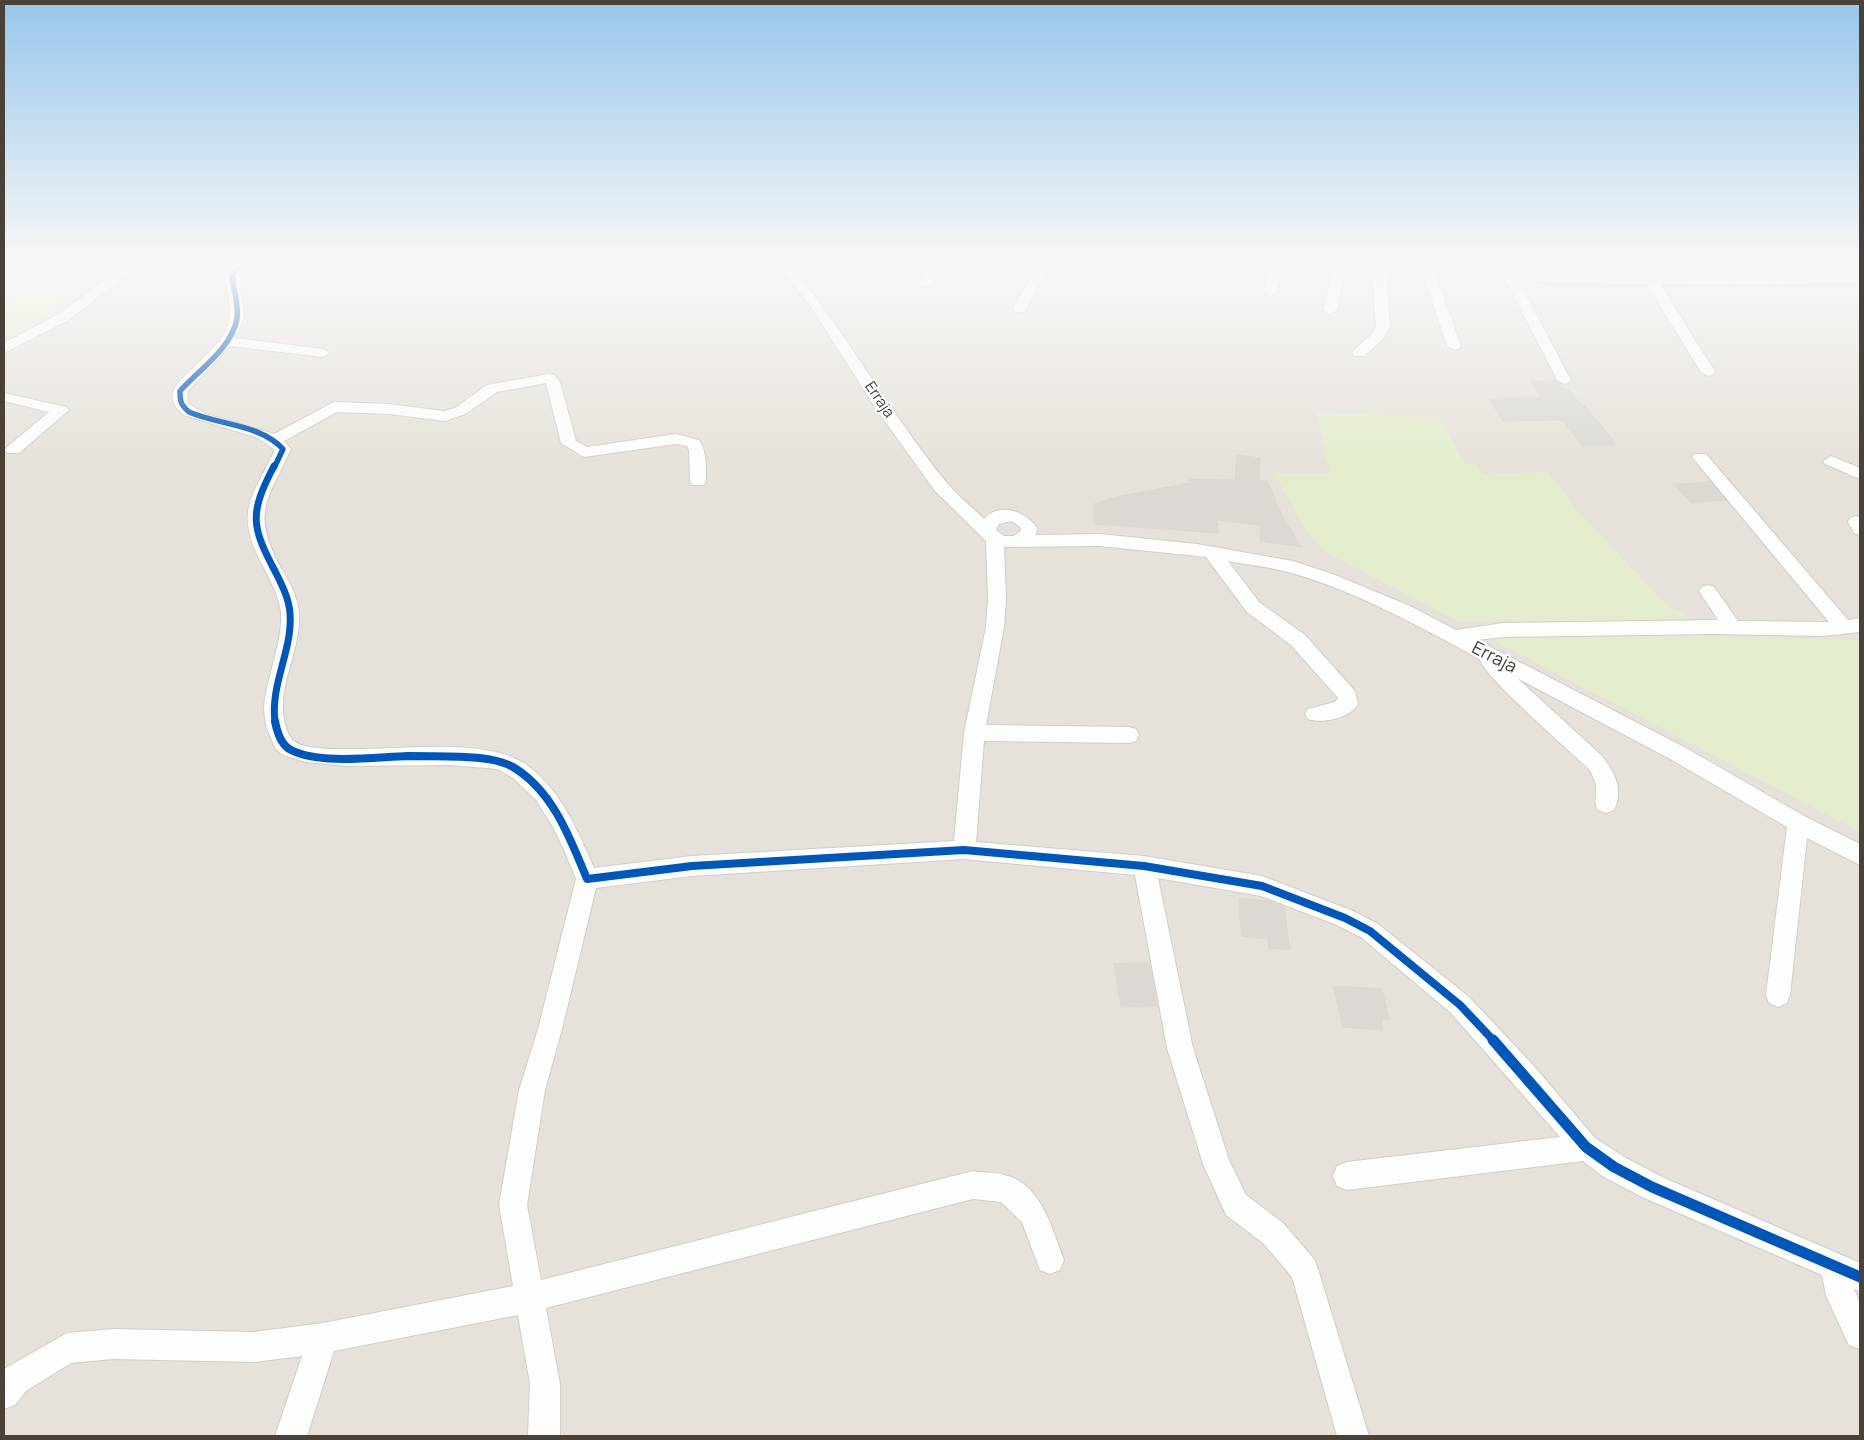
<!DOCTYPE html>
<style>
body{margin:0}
#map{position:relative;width:1864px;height:1440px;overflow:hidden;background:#f2f0ed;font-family:Manrope,sans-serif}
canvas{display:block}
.frame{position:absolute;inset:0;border:5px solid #4a4138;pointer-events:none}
</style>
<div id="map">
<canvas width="1864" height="1440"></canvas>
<div class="frame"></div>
</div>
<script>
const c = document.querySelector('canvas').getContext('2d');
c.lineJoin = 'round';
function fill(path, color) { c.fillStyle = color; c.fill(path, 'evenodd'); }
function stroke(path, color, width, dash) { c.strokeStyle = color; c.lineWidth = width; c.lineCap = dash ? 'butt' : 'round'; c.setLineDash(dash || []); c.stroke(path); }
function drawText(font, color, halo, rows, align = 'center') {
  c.font = font + ' Manrope,sans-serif'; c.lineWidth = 4.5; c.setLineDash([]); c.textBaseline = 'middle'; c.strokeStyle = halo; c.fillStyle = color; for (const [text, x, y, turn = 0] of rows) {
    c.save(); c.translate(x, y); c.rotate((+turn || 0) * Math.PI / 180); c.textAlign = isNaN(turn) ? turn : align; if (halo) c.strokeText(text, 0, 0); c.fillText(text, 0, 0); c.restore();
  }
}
fill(new Path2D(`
 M 4,264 L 1860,264 L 1860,1436 L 4,1436 Z`), '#e6e1da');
fill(new Path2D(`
 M 27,294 L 65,301 L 4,339 L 4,307 Z
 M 1317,412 L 1439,418 L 1466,464 L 1476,463 L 1483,474 L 1549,472 L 1575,508 L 1668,606 L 1684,612 L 1689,622 L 1458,621 L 1323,551 L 1303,526 L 1274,473 L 1330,473 Z
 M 1663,634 L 1860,640 L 1860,832 L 1492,640 L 1498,635 Z`), '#e3edcd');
const building = new Path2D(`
 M 1556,381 L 1566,390 L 1569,390 L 1582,406 L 1585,406 L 1617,445 L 1582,446 L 1563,420 L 1503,421 L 1489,399 L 1542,398 L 1531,382 Z
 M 1237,455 L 1260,458 L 1259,481 L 1267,481 L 1287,526 L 1289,527 L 1301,547 L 1260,541 L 1260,525 L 1217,520 L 1218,533 L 1094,524 L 1094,504 L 1120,496 L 1190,483 L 1187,479 L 1235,480 Z
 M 1711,482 L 1726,500 L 1691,503 L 1675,485 Z
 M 1239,898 L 1268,901 L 1284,907 L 1290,950 L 1269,948 L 1268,939 L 1242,936 Z
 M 1149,963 L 1157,1006 L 1121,1007 L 1114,964 Z
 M 1334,986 L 1382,989 L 1389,1019 L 1381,1019 L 1383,1030 L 1343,1027 Z`);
fill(building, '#dcd9d5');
stroke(building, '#dbd7d2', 1);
const minor = new Path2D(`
 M 127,264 L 141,264 L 67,321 L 4,353 L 4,343 L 57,315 Z
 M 235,264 L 247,264 L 239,275 L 244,317 L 235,338 L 323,349 L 330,353 L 323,357 L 230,346 L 187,392 L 188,404 L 206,414 L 274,434 L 334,402 L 389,404 L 444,411 L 455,408 L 487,385 L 549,374 L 554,375 L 560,382 L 576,441 L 587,447 L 676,434 L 699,440 C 707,452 706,466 706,481 L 704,485 L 692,485 L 690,481 L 689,450 L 687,446 L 676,444 L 584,457 L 561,443 L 546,383 L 497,392 L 465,414 L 445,421 L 389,414 L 337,412 L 284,441 L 291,449 C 267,501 251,512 281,568 C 289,581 298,597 299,613 C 302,653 270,695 289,735 C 292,741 298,744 304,746 C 322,750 342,749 360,749 C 406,749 455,742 500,753 C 508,755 516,759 524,763 C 560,788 577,829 594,868 L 692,856 L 954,841 L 964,733 L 986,627 L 988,599 L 986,541 L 935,491 L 876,409 L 810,305 L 777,264 L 789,264 C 847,333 889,412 946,482 C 957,495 972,507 984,519 C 999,501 1027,512 1037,528 L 1036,535 L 1100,534 L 1197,544 L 1293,561 L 1335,575 L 1410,606 L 1456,630 L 1503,623 L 1718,620 L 1699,591 L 1702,587 L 1708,585 L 1714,587 L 1738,621 L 1829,622 L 1692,457 L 1694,454 L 1706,454 L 1848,620 L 1860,618 L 1860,632 L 1823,636 L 1713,634 L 1503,637 L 1477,640 L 1686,748 L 1806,817 L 1860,844 L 1860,865 L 1807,838 L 1790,995 L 1787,1003 L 1778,1007 L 1769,1003 L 1766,995 L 1787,827 L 1672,760 L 1517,678 L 1602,756 C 1615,773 1624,790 1614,810 L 1606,813 L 1598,810 C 1591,796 1603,789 1588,768 C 1572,753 1480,673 1480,659 C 1420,627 1358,592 1292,573 C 1271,567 1249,565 1228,561 L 1259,602 L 1305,635 L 1355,691 L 1358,704 C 1350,718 1322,724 1308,719 L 1305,714 L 1308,709 L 1335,702 L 1338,698 L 1291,645 L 1247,612 L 1206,557 L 1100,546 L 1004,547 L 1006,599 L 1004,627 L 986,725 L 1129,727 L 1136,729 L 1139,735 L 1136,741 L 1129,743 L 984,741 L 976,842 L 1144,856 L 1262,876 L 1353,911 L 1378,924 L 1469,997 L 1533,1065 L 1595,1138 L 1624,1157 L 1662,1177 L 1860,1263 L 1860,1291 L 1854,1289 L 1860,1303 L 1860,1349 L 1849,1345 L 1826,1296 L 1822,1275 L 1642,1197 L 1604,1177 L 1583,1161 L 1347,1190 L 1337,1186 L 1333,1176 L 1337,1166 L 1347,1162 L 1560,1137 L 1451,1013 L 1362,938 L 1337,925 L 1261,896 L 1158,878 L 1193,1048 L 1229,1160 L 1246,1195 L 1283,1223 L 1314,1259 L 1318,1269 L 1369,1436 L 1337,1436 L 1292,1277 L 1263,1243 L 1226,1215 L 1203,1164 L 1167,1048 L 1135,875 L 964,859 L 692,876 L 596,888 L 562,1029 L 545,1090 L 527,1205 L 541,1280 L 973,1171 C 984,1173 997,1172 1008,1176 C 1041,1185 1053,1231 1064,1260 L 1060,1270 L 1050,1274 L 1040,1270 L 1022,1222 L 1001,1202 L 973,1199 L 546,1308 L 560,1384 L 560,1436 L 528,1436 L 530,1384 L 518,1315 L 334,1351 L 307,1436 L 275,1436 L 302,1356 L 254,1362 L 113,1359 L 71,1363 L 26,1391 L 15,1405 L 4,1409 L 4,1369 L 67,1333 L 113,1329 L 254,1332 L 323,1323 L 513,1286 L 499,1205 L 519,1090 L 538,1029 L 576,879 L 564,850 L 553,827 L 536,800 L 513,778 L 498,769 L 451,765 L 347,766 L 306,762 L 283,755 L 275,748 L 266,726 L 264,709 C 266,677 283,644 281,612 C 279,596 270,580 263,566 C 234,511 251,500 275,450 L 258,438 L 184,415 C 177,409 171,403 173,393 C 175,378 221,349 228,325 C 233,308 226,291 226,275 ZM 1012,521 L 1021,528 L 1020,532 L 1013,536 L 1004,536 L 996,530 L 999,524 Z
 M 362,264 L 375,264 L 364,276 L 354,276 L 353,273 Z
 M 928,264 L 940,264 L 933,283 L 926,287 L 919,283 Z
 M 1038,264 L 1050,264 L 1025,312 L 1015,312 L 1013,309 Z
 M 1273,264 L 1285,264 L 1277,292 L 1270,296 L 1263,292 Z
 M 1333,264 L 1345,264 L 1337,310 L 1330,314 L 1323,310 Z
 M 1381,264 L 1393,264 L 1387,282 L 1390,327 L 1384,338 L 1364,356 L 1354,356 L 1352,353 L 1354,350 L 1373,333 L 1376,327 L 1373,282 Z
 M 1420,264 L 1432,264 L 1461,346 L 1459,349 L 1454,350 L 1447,346 Z
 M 1764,264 L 1777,264 L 1791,279 L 1789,282 L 1779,282 Z
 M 1509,271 L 1515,275 L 1571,380 L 1569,383 L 1564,384 L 1557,380 L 1503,275 Z
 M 1651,276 L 1658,280 L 1715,372 L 1713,375 L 1708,376 L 1701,372 L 1644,280 Z
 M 4,393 L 66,407 L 69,410 L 19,453 L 7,453 L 5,450 L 7,447 L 49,412 L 4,401 Z
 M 1831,456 L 1860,468 L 1860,479 L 1825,464 L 1823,461 Z
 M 1856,516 L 1860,518 L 1860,535 L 1854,533 L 1848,522 L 1850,518 Z`);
const major = new Path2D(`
 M 1414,264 L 1452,264 L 1534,271 L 1608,275 L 1790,275 L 1860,272 L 1860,282 C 1810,286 1432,290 1414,264 Z`);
stroke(minor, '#d0ceca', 2);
stroke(major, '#d5cbba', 3);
fill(minor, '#fdfdfc');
fill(major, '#f2ede5');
stroke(new Path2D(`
 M 241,264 L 232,275 C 233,289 239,304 237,318 C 233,347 199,370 180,391 C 180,402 181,405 189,412 C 219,425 260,424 283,449 L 274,468`), '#0057b8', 5.5);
stroke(new Path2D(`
 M 274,466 C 249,514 251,526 276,573 C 282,585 289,599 290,613 C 293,650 270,684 275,722`), '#0057b8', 7);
stroke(new Path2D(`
 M 275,721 C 277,732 281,745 291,750 C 321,765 375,757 408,756 C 427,756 446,756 465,757 C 482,758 498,759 513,767 C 553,791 570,838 587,879 L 692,866 L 964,850 L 1144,866 L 1262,886 L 1345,918 L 1370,931 L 1460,1005 L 1494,1041`), '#0057b8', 8);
stroke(new Path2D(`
 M 1493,1040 L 1586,1147 L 1614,1167 L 1652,1187 L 1860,1277`), '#0057b8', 11);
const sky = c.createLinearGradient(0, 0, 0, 465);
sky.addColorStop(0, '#97c6eb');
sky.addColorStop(0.57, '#f9f8f7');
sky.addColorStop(1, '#f9f8f700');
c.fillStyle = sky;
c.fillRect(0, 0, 1864, 465);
drawText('15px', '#4a4138', '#fff', [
 ["Erraja",879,400,56]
]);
drawText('18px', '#4a4138', '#fff', [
 ["Erraja",1494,658,27]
]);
</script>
